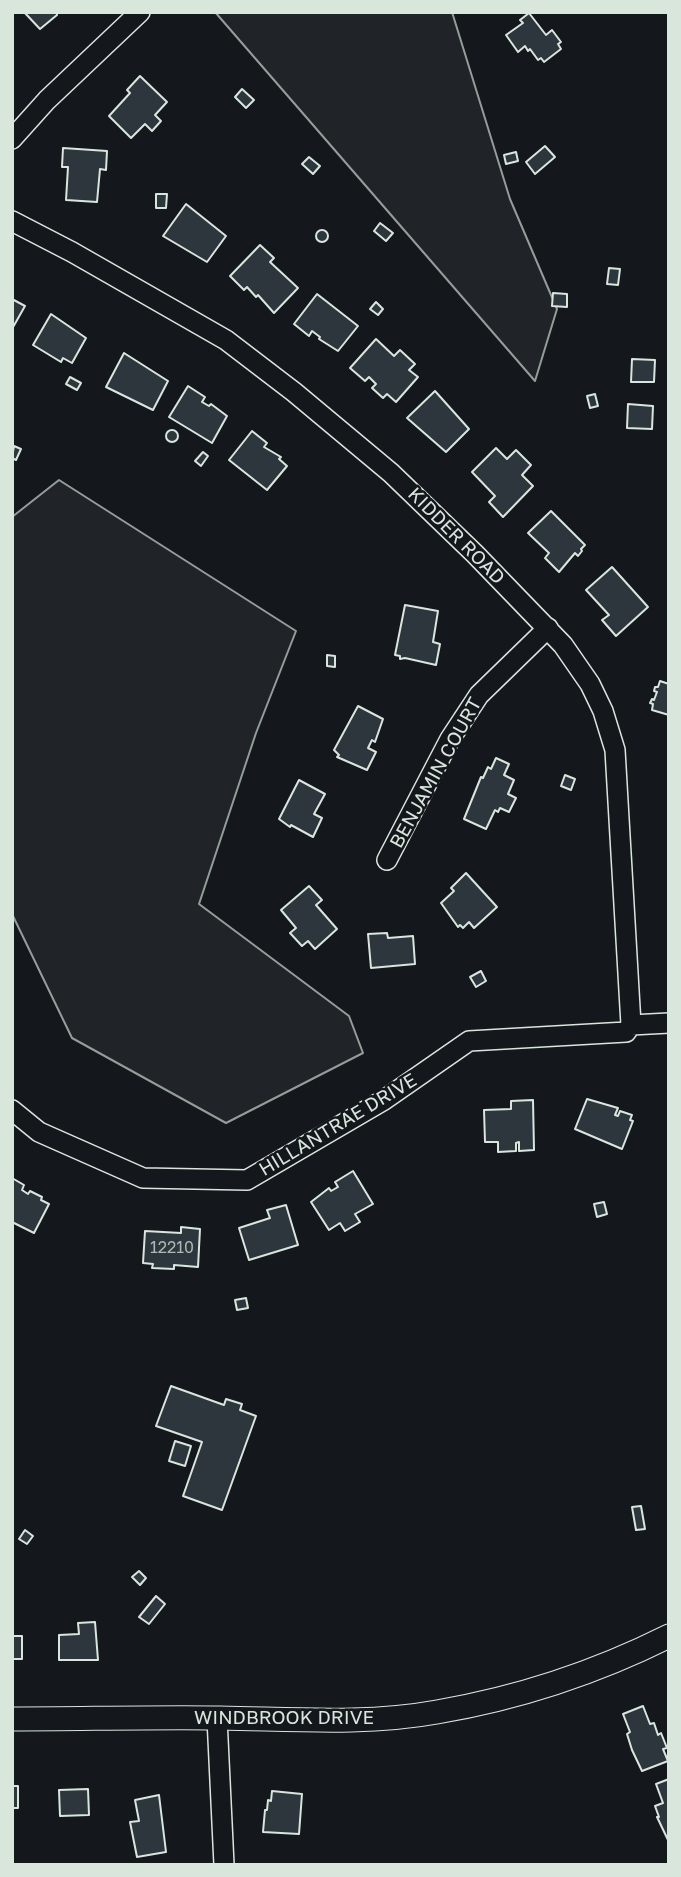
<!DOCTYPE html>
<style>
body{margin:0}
#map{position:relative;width:681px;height:1877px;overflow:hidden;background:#14181c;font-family:"Golos Text",sans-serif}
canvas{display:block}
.frame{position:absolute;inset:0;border:14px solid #d8e6dc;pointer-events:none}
</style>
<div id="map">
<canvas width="681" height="1877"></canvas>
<div class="frame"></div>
</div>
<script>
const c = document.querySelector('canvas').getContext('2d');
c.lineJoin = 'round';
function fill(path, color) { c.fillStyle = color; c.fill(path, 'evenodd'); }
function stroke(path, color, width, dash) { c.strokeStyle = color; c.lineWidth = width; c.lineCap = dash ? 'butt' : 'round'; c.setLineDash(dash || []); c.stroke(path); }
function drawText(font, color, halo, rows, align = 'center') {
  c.font = font + ' "Golos Text",sans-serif'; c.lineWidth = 5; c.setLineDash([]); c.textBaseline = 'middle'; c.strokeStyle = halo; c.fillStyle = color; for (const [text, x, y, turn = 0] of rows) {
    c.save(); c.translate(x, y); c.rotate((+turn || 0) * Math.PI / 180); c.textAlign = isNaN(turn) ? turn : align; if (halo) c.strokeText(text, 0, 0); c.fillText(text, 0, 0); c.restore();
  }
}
const green = new Path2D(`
 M 215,12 L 452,12 L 510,199 L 557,309 L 535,381 Z
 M 59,480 L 296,631 L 256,733 L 199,904 L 349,1016 L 363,1053 L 226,1123 L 72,1038 L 12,914 L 12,517 Z`);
fill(green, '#202428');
stroke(green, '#939e99', 2);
const building = new Path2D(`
 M 24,12 L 57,12 L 57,15 L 40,29 Z
 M 529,13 L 546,35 L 552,30 L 561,42 L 558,44 L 561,49 L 544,62 L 541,58 L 538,60 L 530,49 L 528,51 L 525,46 L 518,52 L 506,35 L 523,23 L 520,20 Z
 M 140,76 L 167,102 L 155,115 L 161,121 L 152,131 L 145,124 L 131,138 L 109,116 L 130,93 L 127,90 Z
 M 242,89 L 254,100 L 246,108 L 235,97 Z
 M 545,146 L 555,157 L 535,174 L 526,162 Z
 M 63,148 L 107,151 L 106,170 L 100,169 L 97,202 L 66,200 L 68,167 L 62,167 Z
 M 516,152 L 518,161 L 506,164 L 504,155 Z
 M 309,157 L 320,166 L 313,174 L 302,164 Z
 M 156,194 L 167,194 L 166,208 L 156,208 Z
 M 186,204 L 226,236 L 207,262 L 163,236 Z
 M 380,223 L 393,233 L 386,241 L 374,231 Z
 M316 236a6 6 0 1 1 12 0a6 6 0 1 1-12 0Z
 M 260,245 L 274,258 L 270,262 L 298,288 L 274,313 L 258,295 L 256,297 L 247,287 L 244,290 L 230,276 Z
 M 609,268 L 620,269 L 618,285 L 607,284 Z
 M 553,293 L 567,294 L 567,307 L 552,306 Z
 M 317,294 L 358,326 L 338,351 L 319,339 L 320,337 L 312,331 L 309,336 L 294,324 Z
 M 12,299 L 25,306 L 12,329 Z
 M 376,302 L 383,309 L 378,315 L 370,309 Z
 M 51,314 L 86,338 L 72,363 L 63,358 L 61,362 L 33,345 Z
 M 376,339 L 394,356 L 400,350 L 415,364 L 409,370 L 418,377 L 396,402 L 387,394 L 383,398 L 372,388 L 376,384 L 369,377 L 365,381 L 350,368 Z
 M 124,353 L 168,381 L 153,410 L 106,387 Z
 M 632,359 L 655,360 L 654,382 L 631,382 Z
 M 70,377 L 81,383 L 77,390 L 66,384 Z
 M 188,386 L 205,397 L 202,402 L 209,406 L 211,404 L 227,416 L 212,443 L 169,417 Z
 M 435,391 L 469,429 L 446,452 L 407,418 Z
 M 595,394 L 598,406 L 590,408 L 587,396 Z
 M 628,404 L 653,406 L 652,429 L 627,428 Z
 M166 436a6 6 0 1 1 12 0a6 6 0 1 1-12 0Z
 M 252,431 L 267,443 L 264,447 L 281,457 L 279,459 L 287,466 L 267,490 L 229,460 Z
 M 14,446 L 21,449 L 16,460 L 12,458 Z
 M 496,448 L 507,459 L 516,450 L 531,465 L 522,475 L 533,486 L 503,517 L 489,502 L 495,496 L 472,472 Z
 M 203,452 L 208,456 L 201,466 L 195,461 Z
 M 551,511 L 585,545 L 581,549 L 582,551 L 578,556 L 575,553 L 559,572 L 545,558 L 549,553 L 528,533 Z
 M 612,567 L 648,607 L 616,636 L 602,620 L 609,615 L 586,590 Z
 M 405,605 L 438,611 L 433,642 L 440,644 L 436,665 L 405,658 L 400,659 L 400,656 L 395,655 Z
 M 327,655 L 335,656 L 335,667 L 327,666 Z
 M 660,681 L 669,684 L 669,715 L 652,710 L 653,704 L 650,703 L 652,699 L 654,700 L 657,692 L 654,691 L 655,687 L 658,687 Z
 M 358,706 L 383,719 L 375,742 L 372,740 L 368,748 L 376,752 L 367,770 L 337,757 L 339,755 L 334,750 Z
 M 496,758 L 509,764 L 504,775 L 514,780 L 508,794 L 516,798 L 509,812 L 500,808 L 498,812 L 495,810 L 486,829 L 464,819 L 481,777 L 483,778 L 488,767 L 491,769 Z
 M 565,775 L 575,779 L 571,790 L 561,786 Z
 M 299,780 L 325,794 L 314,814 L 322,818 L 313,837 L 291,825 L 290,827 L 279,819 Z
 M 466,873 L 497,907 L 474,928 L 469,922 L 463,928 L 460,925 L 458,927 L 441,903 L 454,891 L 451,888 Z
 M 309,886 L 322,900 L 316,905 L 337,929 L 315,949 L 308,941 L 302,946 L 290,933 L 296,928 L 281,910 Z
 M 387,933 L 388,938 L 413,936 L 415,964 L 371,968 L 368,934 Z
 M 481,971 L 486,981 L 476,987 L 470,977 Z
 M 587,1099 L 618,1108 L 615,1115 L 618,1116 L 620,1111 L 632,1115 L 630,1120 L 633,1121 L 622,1149 L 575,1129 Z
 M 533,1100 L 534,1150 L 519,1151 L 519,1142 L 516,1143 L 516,1151 L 498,1152 L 498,1142 L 485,1142 L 484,1110 L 511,1109 L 511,1101 Z
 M 353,1171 L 373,1204 L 355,1214 L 360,1222 L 345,1231 L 340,1223 L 329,1230 L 311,1202 L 329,1188 L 331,1191 L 338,1187 L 335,1182 Z
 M 12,1178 L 24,1185 L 22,1190 L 28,1194 L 30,1191 L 42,1197 L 41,1200 L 49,1204 L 34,1233 L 12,1222 Z
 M 604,1202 L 607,1214 L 597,1217 L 594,1204 Z
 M 286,1205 L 298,1245 L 249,1260 L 239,1228 L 270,1218 L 267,1210 Z
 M 181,1227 L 200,1229 L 198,1267 L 174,1265 L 174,1269 L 152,1268 L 153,1264 L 143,1263 L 145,1231 L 181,1233 Z
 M 246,1298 L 248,1308 L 237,1310 L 235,1300 Z
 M 171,1386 L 224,1405 L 226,1399 L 242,1404 L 240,1410 L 256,1416 L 222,1510 L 183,1496 L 202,1442 L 156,1426 Z
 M 175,1441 L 191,1446 L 185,1466 L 169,1461 Z
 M 641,1506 L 645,1529 L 636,1530 L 632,1507 Z
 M 25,1530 L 33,1536 L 27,1544 L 19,1539 Z
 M 139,1571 L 146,1578 L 140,1585 L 132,1577 Z
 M 156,1596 L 165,1604 L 149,1624 L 139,1617 Z
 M 95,1622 L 98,1660 L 59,1660 L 59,1635 L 79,1634 L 78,1623 Z
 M 12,1636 L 22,1636 L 22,1659 L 12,1659 Z
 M 643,1706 L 650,1724 L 654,1723 L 658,1735 L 661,1733 L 667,1748 L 663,1749 L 668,1761 L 642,1771 L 632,1750 L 627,1734 L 630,1732 L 623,1714 Z
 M 669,1779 L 669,1839 L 668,1840 L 657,1817 L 659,1817 L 655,1806 L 663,1803 L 656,1784 Z
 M 12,1786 L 18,1786 L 18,1808 L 12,1808 Z
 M 88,1789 L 89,1815 L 60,1816 L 59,1790 Z
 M 272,1791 L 302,1794 L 299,1834 L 263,1832 L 265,1810 L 267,1810 L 268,1800 L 271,1801 Z
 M 159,1795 L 166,1852 L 137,1857 L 130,1822 L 139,1821 L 135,1800 Z`);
fill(building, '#2c363c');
stroke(building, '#d8e6dc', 2);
const minor = new Path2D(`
 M 12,139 L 47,100 L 140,12
 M 12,221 L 72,252 L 226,340 L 294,392 L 391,473 L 475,554 L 563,645 L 590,684 L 603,711 L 615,750 L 631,1025
 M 387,860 L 450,739 L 479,695 L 548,628
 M 12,1110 L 39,1132 L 143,1178 L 247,1180 L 384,1100 L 469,1041 L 626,1032 L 631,1025 L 669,1023
 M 217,1718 L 224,1865`);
const tertiary = new Path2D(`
 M 12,1719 C 81,1719 151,1717 220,1718 C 292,1719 366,1725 437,1712 C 519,1698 595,1673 669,1636`);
stroke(minor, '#d8e6dc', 22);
stroke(tertiary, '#d8e6dc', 25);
stroke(minor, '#14181c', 19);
stroke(tertiary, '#14181c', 23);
drawText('16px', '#adbab4', null, [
 ["12210",172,1248]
]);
drawText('19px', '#d8e6dc', '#14181c', [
 ["KIDDER ROAD",456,536,45],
 ["BENJAMIN COURT",436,773,-61],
 ["HILLANTRAE DRIVE",338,1125,-31],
 ["WINDBROOK DRIVE",284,1718]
]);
</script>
